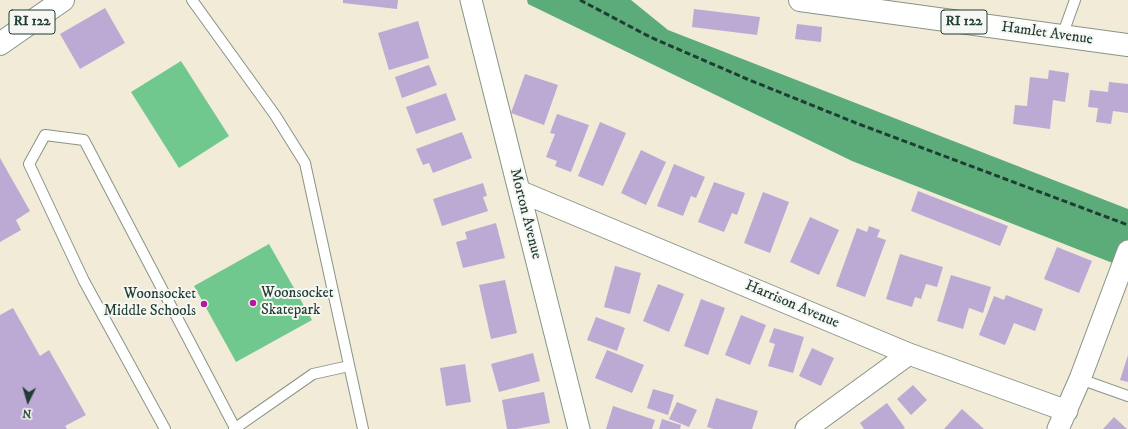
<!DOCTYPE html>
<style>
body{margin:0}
#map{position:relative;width:1128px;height:429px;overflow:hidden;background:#f1ebd8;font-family:"IM FELL DW Pica",serif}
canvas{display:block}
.north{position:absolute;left:8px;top:381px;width:40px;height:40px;-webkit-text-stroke:3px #f6f6f2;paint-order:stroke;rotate:185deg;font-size:11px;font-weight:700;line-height:16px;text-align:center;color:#1f3d34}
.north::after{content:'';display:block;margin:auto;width:14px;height:18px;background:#1f3d34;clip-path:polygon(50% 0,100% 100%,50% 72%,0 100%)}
</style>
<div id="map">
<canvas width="1128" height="429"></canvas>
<div class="north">N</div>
</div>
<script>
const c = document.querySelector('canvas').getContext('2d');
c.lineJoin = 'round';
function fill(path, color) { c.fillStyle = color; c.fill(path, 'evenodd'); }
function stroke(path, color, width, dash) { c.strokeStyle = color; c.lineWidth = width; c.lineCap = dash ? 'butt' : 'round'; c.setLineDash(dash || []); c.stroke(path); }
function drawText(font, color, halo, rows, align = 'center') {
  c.font = font + ' "IM FELL DW Pica",serif'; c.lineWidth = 4; c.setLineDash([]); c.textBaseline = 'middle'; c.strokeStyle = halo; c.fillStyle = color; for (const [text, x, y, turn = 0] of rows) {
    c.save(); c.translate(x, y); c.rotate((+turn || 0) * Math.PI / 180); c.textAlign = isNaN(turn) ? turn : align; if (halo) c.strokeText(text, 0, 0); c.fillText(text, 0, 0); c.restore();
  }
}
fill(new Path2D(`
 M 181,61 L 229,136 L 179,168 L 131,92 Z
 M 269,244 L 312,320 L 236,362 L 194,286 Z`), '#71c88e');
fill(new Path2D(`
 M 527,0 L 631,0 L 668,30 L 1128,209 L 1128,269 L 852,161 L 528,4 Z`), '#5cac79');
fill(new Path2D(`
 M 343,0 L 398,0 L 397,9 L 343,3 Z
 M 105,8 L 125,43 L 80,69 L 60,34 Z
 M 694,9 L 760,17 L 757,35 L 692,27 Z
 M 418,21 L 429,58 L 389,70 L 378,33 Z
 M 797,24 L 822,27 L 821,42 L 795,39 Z
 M 429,65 L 437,85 L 402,98 L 395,77 Z
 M 1049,70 L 1069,73 L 1065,102 L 1053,100 L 1050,129 L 1013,124 L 1015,105 L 1027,106 L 1030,77 L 1048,79 Z
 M 525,74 L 558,85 L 544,125 L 511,113 Z
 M 1109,82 L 1128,84 L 1128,113 L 1113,111 L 1111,124 L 1096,122 L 1098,108 L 1088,107 L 1090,90 L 1108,92 Z
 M 446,93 L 456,120 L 416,134 L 406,107 Z
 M 557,114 L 589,125 L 571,172 L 555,166 L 557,161 L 546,157 L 555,134 L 550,133 Z
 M 600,122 L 626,133 L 603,186 L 578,176 Z
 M 462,132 L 472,158 L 433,173 L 429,163 L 423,165 L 416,149 Z
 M 641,150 L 666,162 L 646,205 L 621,193 Z
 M 0,158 L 30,211 L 16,220 L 21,230 L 0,242 Z
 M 674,164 L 705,177 L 696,198 L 691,196 L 683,216 L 657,206 Z
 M 714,182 L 745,193 L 737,215 L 732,213 L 724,232 L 698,222 Z
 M 483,183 L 487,196 L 483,197 L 488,211 L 442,226 L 433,199 Z
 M 918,191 L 1008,226 L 1000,246 L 911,211 Z
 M 763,192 L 789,202 L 770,253 L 744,243 Z
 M 810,217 L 839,230 L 819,275 L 790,262 Z
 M 496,223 L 505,258 L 463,268 L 456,242 L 467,239 L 465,232 Z
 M 869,226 L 880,230 L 877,237 L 886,240 L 865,297 L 836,286 L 857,228 L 867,232 Z
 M 1057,247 L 1092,261 L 1079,293 L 1044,279 Z
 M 900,254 L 943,267 L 937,287 L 926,284 L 921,299 L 915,297 L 912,307 L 886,299 Z
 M 615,266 L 641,273 L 630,314 L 604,307 Z
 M 951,275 L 991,287 L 983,313 L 969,308 L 963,329 L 937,321 Z
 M 505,280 L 517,333 L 491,339 L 479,285 Z
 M 658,284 L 684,294 L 669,332 L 643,321 Z
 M 1006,295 L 1043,309 L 1035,331 L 1014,323 L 1005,345 L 979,335 L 994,296 L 1004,300 Z
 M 701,299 L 725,308 L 708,355 L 684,346 Z
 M 13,308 L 40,356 L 49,350 L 86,415 L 65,426 L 67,429 L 0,429 L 0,315 Z
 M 741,315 L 766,325 L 750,365 L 725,355 Z
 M 596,317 L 625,328 L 617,351 L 587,340 Z
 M 774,328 L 804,337 L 793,373 L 768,366 L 775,344 L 769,342 Z
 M 812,348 L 834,358 L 821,386 L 799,376 Z
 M 607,350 L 644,365 L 632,393 L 595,378 Z
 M 533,353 L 540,381 L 499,392 L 491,364 Z
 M 1128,355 L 1128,382 L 1120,380 Z
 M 465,364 L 471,402 L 446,406 L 440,368 Z
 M 913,385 L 927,400 L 911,415 L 897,399 Z
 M 653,389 L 674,395 L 668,415 L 647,408 Z
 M 544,392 L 550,423 L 516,429 L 507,429 L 502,400 Z
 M 716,398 L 758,411 L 752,429 L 714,429 L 707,427 Z
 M 677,402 L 697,410 L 689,427 L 669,419 Z
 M 887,403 L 905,428 L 903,429 L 864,429 L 860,423 Z
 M 613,406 L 655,420 L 652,429 L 606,429 Z
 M 962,409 L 984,429 L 944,429 Z
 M 1114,417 L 1127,429 L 1103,429 Z
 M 662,419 L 681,425 L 680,429 L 659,429 Z`), '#bdaad4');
const service = new Path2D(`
 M 192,0 L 275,115 L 305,163 L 363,429
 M 1062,36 L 1075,0
 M 1080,379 L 1128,396
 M 165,429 L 84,281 L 29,164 L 45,135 L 84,140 L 235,428
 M 234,429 L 313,374 L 349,366`);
const minor = new Path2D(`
 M 471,0 L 579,429
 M 519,191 L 909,354 L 1067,411
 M 806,429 L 909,354
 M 1058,429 L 1080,379 L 1128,251`);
const primary = new Path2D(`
 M 800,0 L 1128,45
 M 0,44 L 63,0`);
stroke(service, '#889486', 12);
stroke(minor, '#889486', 23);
stroke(primary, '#889486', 24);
stroke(service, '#fff', 10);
stroke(minor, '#fff', 21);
stroke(primary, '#fff', 22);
stroke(new Path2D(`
 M 580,0 L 650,37 L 747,79 L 856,123 L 1128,225`), '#1f3d34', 3, [6, 3]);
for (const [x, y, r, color] of [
 [253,303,4,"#b5179e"],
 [204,304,4,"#b5179e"]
]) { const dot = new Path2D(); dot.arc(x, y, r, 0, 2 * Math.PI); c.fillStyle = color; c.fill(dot); stroke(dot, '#f6f6f2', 1.5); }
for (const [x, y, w] of [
 [32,22,46],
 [964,22,46]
]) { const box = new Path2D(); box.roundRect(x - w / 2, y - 12, w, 24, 3); c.fillStyle = '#f6f6f2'; c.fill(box); stroke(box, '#1f3d34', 1); }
drawText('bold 14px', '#1f3d34', null, [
 ["RI 122",32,22],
 ["RI 122",964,22]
]);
drawText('15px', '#1f3d34', '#f6f6f2', [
 ["Hamlet Avenue",1047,34,8],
 ["Morton Avenue",525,214,76],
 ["Harrison Avenue",792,305,23]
]);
drawText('15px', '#1f3d34', '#f6f6f2', [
 ["Woonsocket",261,294],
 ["Skatepark",261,311],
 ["Woonsocket",196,295,"right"],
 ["Middle Schools",196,312,"right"]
], 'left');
</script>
